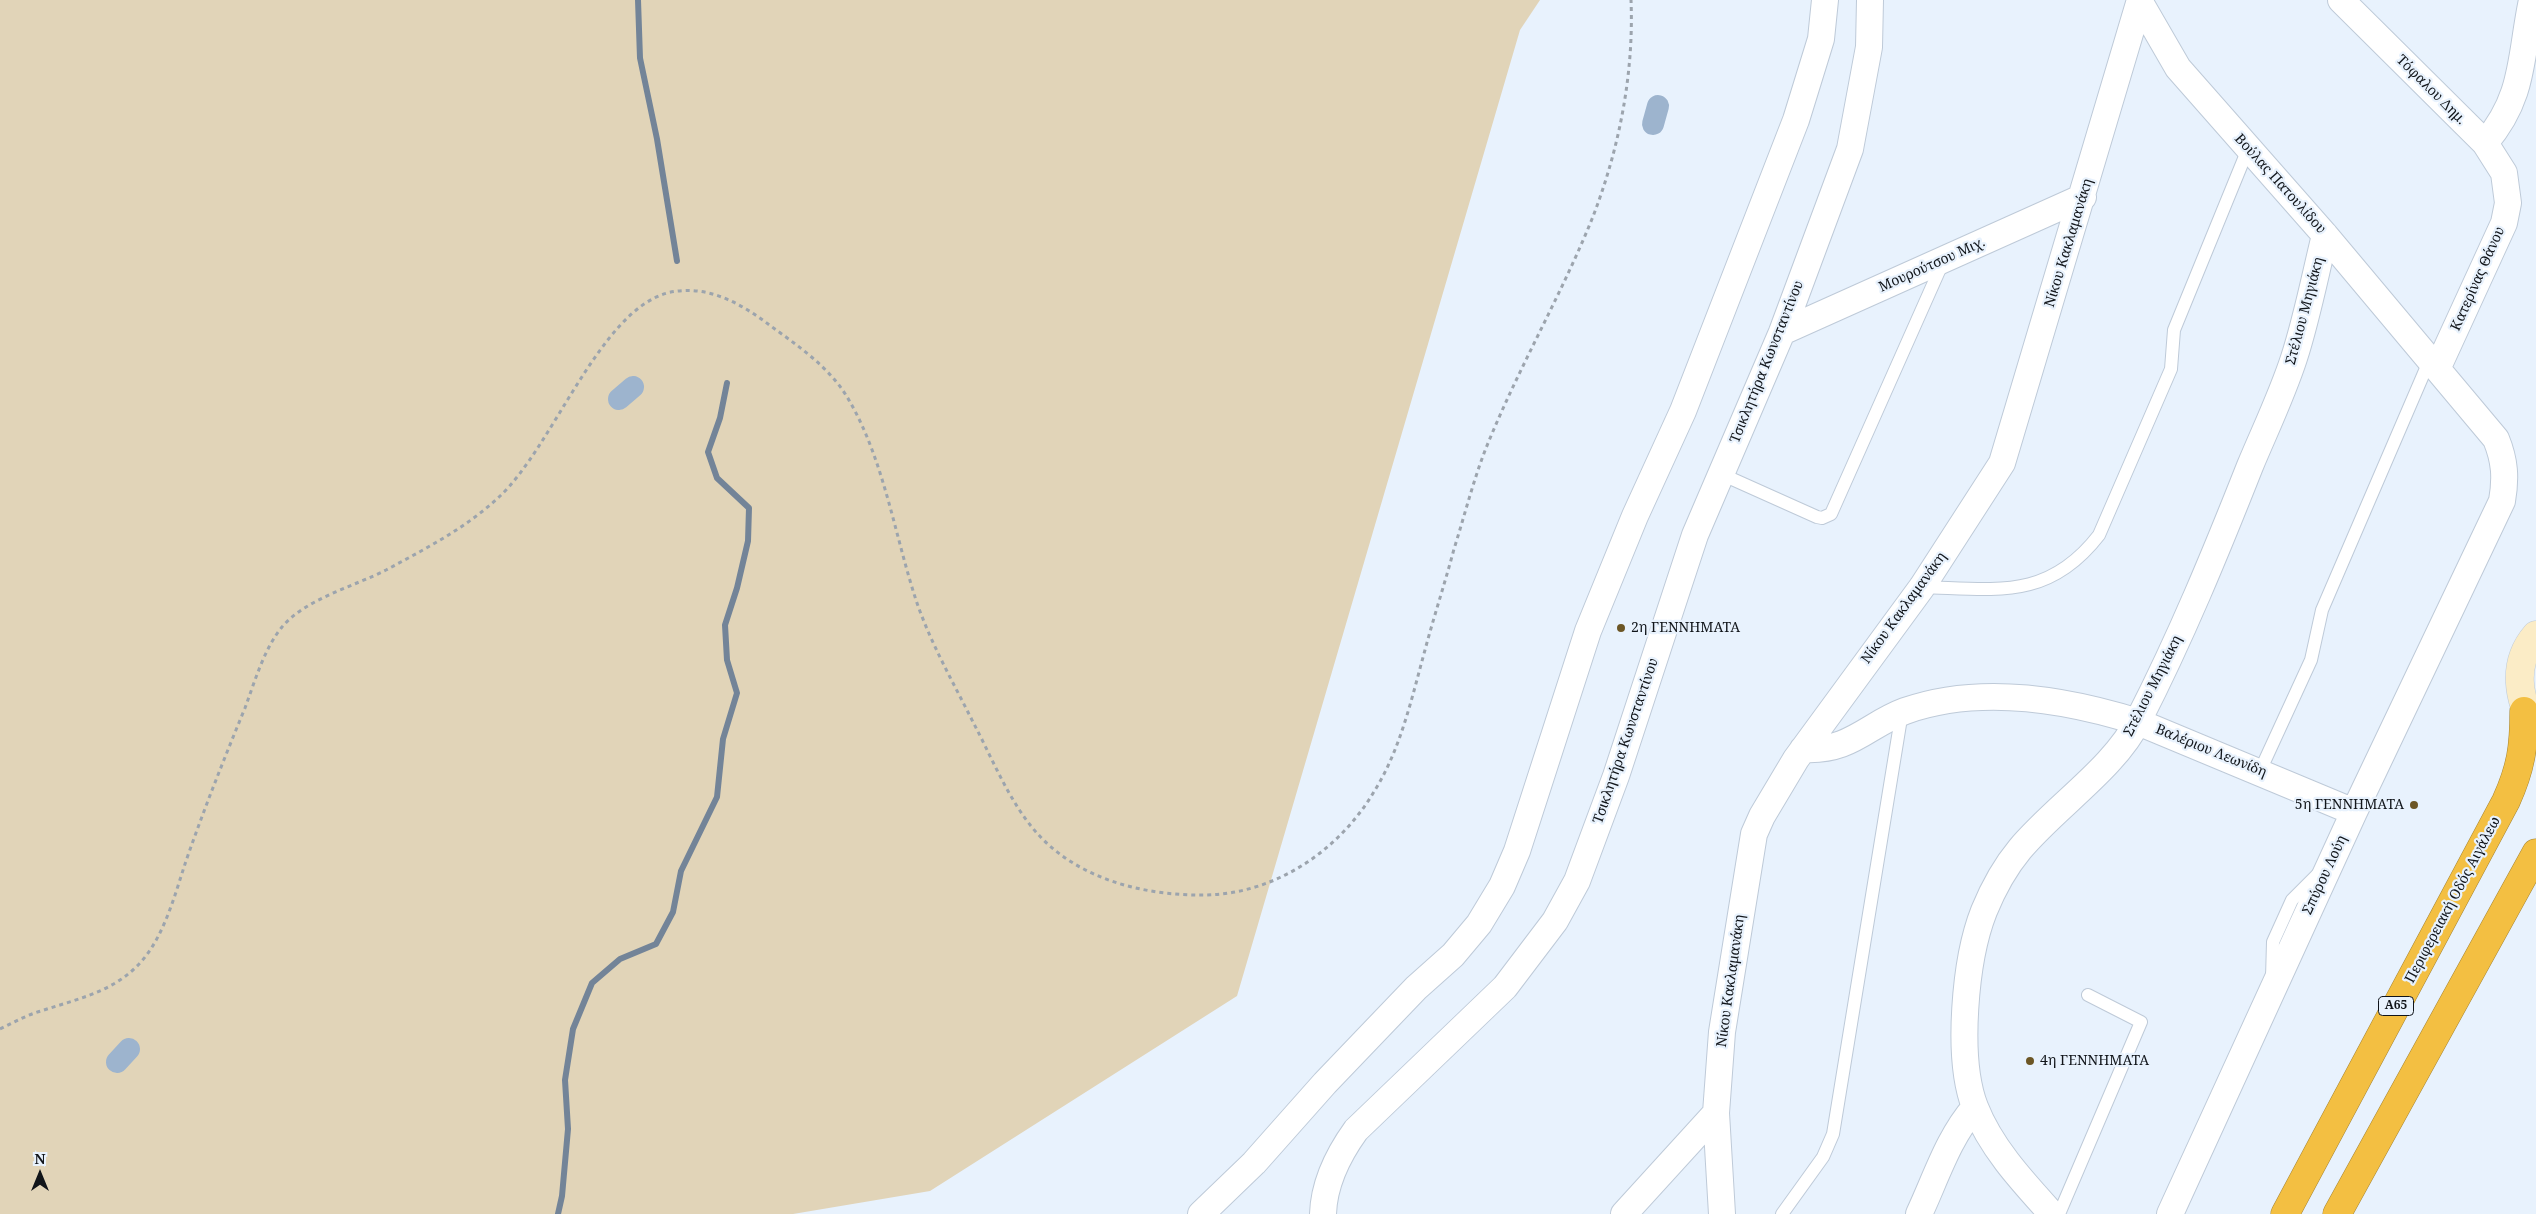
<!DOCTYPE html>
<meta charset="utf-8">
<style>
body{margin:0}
#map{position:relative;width:2536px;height:1214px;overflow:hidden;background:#e8f2fd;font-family:"Noto Serif",serif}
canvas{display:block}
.north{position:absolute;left:15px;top:1149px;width:50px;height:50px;-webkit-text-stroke:4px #e8f2fd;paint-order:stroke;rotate:0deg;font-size:14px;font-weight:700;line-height:20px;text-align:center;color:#11151a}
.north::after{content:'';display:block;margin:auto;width:18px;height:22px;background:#11151a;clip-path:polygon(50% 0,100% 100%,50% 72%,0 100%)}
</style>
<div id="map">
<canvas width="2536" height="1214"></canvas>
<div class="north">N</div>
</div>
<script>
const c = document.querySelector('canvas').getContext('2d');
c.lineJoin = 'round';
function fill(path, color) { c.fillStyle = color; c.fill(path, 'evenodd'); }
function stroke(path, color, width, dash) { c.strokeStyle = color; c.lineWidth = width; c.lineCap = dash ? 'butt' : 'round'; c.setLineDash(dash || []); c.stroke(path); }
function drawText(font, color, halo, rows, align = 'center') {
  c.font = font + ' "Noto Serif",serif'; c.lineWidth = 4.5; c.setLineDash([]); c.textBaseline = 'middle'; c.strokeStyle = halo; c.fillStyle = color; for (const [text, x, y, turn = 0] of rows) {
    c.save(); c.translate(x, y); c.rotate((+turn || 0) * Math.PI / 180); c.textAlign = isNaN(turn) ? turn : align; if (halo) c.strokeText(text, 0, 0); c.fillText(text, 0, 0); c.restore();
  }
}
fill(new Path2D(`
 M 0,0 L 1540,0 L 1520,30 L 1237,996 L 930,1191 L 793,1214 L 0,1214 Z`), '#e1d4b8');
stroke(new Path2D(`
 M 638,0 L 640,58 L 657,139 L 677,261
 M 558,1214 L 562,1196 L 568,1129 L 565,1080 L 573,1029 L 592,983 L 620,959 L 656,944 L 673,912 L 681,871 L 717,797 L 723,739 L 737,693 L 727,660 L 725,625 L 737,588 L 748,541 L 749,508 L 717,478 L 708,452 L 720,418 L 727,383`), '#738498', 6);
stroke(new Path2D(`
 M 1653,124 L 1658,106
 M 619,399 L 633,387
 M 117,1062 L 129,1049`), '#9db4ce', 22);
const lane = new Path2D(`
 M 1721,474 L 1817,517 L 1822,518 L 1831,514 L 1943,262
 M 1922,587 C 1995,589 2048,601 2099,535 L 2171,369 L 2174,330 L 2248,149
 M 2260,771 L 2311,660 L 2322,610 L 2430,359
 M 2272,978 L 2273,942 L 2292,900 L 2318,874
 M 1782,1214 L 1823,1157 L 1833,1134 L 1902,712
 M 2059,1214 L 2141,1022 L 2088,995`);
const street = new Path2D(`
 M 2341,0 L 2485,143 L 2504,173 L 2508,203 L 2504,223 L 2438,367
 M 2141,4 L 2178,68 L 2325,235 L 2496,439 C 2505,461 2506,478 2502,501 L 2354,812 L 2170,1214
 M 2485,143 C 2525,96 2520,57 2532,0
 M 1782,332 L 2083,197
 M 1803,749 C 1851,752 1867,725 1905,711 C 1979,685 2065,699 2138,722 L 2354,812
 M 1201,1214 L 1254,1163 L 1325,1083 L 1416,988 L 1453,955 L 1479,924 L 1502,886 L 1517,851 L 1588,631 L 1635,516 L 1683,411 L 1796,120 L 1821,39 L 1825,0
 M 1323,1214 C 1324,1183 1338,1155 1356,1130 L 1505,987 L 1555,921 L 1577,881 L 1616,776 L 1695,535 L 1782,332 L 1850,149 L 1869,47 L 1870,0
 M 1624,1214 L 1716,1113
 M 1722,1214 L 1716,1113 L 1722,1032 L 1754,834 L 1762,816 L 1796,759 L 1922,587 L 2002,463 L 2140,0
 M 1919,1214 C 1936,1178 1948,1138 1975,1107
 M 2052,1214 C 2023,1182 1991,1148 1975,1107 C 1956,1058 1965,959 1984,911 C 1993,889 2005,867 2020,849 C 2056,806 2115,768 2139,719 C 2181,637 2216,552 2250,466 C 2265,430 2282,395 2294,358 C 2307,318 2315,276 2325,235`);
const secondary = new Path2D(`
 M 2536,635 C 2511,664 2518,700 2536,730`);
const highway = new Path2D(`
 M 2285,1214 L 2506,801 C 2521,768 2524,747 2524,711
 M 2337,1214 L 2536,853`);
stroke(lane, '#becad8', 14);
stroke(street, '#becad8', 28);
stroke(secondary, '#becad8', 29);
stroke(highway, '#a48434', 29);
stroke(new Path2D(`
 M 0,1029 C 14,1022 27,1015 41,1011 C 74,1000 109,993 135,968 C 163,942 174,897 186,861 C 204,809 224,759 245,708 C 255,681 264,649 282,627 C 305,599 355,586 386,570 C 425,549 466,528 499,497 C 553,447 599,312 667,293 C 703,284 735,300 764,321 C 795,344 831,367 850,402 C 884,461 895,536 916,600 C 930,642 953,682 973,722 C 991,756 1007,796 1031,826 C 1072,878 1142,896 1205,895 C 1276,894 1340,850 1375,790 C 1401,748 1412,697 1425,650 C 1434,616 1445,583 1454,549 C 1466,511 1475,473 1491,436 C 1522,362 1562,293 1592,219 C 1619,150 1634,74 1631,0`), '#9ca4ad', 3, [4, 4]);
stroke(lane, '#fff', 12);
stroke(street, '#fff', 26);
stroke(secondary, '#fbecc6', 28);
stroke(highway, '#f3bf42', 28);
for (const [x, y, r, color] of [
 [1621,628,5,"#6c5625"],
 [2414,805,5,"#6c5625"],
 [2030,1061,5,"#6c5625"]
]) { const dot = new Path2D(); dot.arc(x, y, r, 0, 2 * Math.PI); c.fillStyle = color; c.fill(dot); stroke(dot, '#e8f2fd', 2); }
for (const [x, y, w] of [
 [2396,1006,35]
]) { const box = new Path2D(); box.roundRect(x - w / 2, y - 9.5, w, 19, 4); c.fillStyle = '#e8f2fd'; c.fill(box); stroke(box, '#11151a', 1); }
drawText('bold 12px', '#11151a', null, [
 ["Α65",2396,1006]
]);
drawText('14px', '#11151a', '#e8f2fd', [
 ["Τόφαλου Δημ.",2431,90,45],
 ["Βούλας Πατουλίδου",2280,184,48],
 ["Νίκου Κακλαμανάκη",2069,243,-73],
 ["Μουρούτσου Μιχ.",1932,265,-24],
 ["Κατερίνας Θάνου",2478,279,-66],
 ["Στέλιου Μηγιάκη",2305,311,-75],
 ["Τσικλητήρα Κωνσταντίνου",1767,362,-68],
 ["Νίκου Κακλαμανάκη",1904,608,-54],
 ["Στέλιου Μηγιάκη",2153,686,-63],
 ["Τσικλητήρα Κωνσταντίνου",1626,741,-71],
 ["Βαλέριου Λεωνίδη",2211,751,22],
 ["Σπύρου Λούη",2325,875,-65],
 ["Περιφερειακή Οδός Αιγάλεω",2453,900,-62],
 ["Νίκου Κακλαμανάκη",1731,981,-82]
]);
drawText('14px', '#11151a', '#e8f2fd', [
 ["2η ΓΕΝΝΗΜΑΤΑ",1631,628],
 ["5η ΓΕΝΝΗΜΑΤΑ",2404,805,"right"],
 ["4η ΓΕΝΝΗΜΑΤΑ",2040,1061]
], 'left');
</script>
